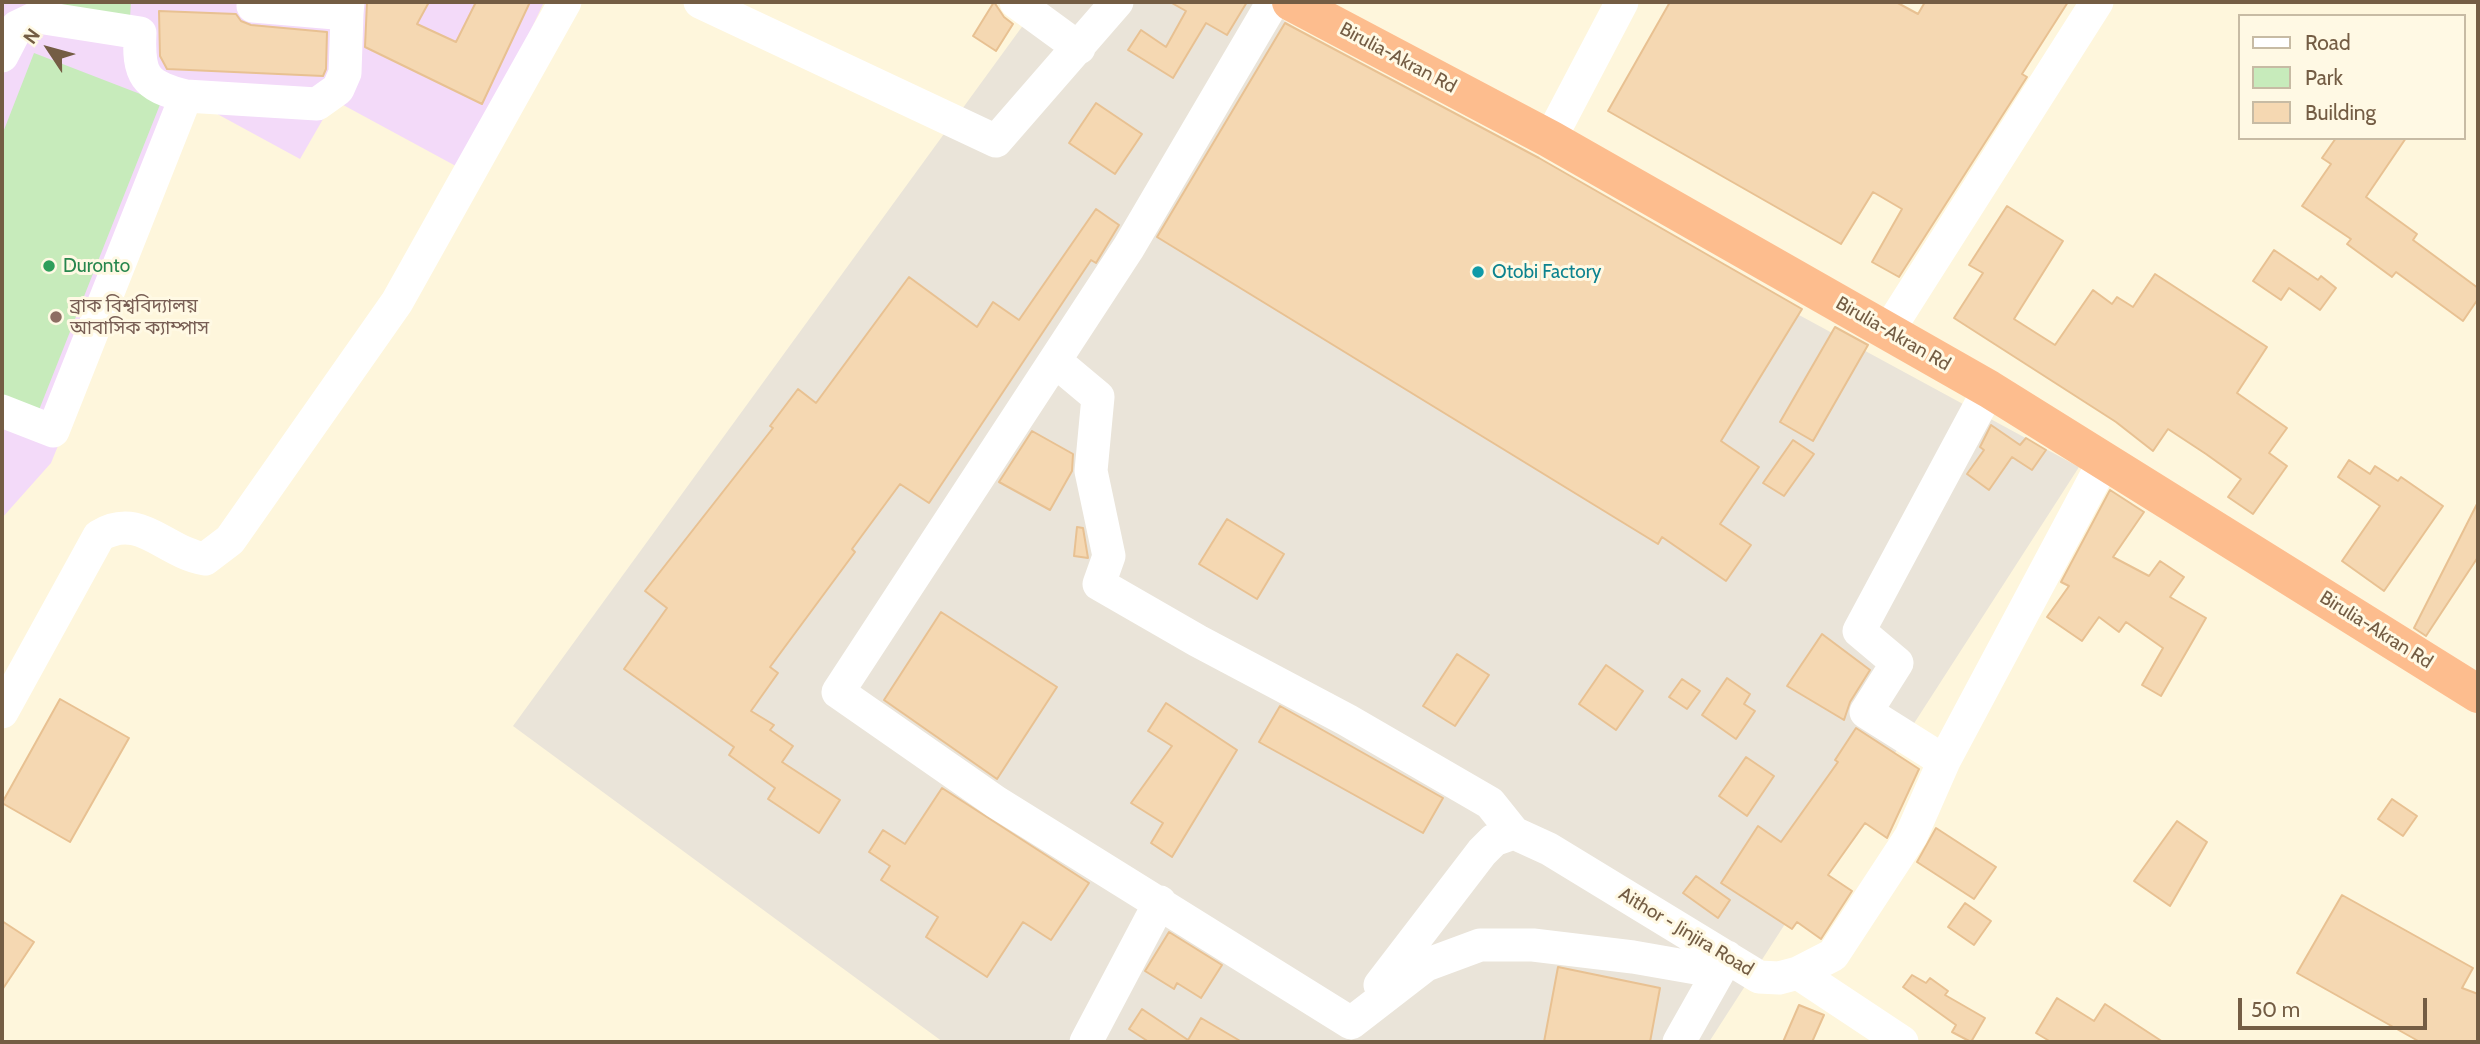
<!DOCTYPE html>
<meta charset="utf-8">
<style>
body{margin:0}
#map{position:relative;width:2480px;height:1044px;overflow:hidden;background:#fef6dc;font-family:Cabin,sans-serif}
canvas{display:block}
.frame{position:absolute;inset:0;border:4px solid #745d44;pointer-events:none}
.legend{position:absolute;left:2238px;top:14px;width:228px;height:126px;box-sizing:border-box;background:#fff9e4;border:2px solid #c7bba4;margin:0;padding:9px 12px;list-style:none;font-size:21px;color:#745d44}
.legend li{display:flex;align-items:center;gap:14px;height:35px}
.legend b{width:35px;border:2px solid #c7bba4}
.north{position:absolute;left:14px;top:14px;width:70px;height:70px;-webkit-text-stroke:5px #fff9e4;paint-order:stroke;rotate:306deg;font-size:19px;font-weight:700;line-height:28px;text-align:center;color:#745d44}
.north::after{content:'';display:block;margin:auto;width:24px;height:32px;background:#745d44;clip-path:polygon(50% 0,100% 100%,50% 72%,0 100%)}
.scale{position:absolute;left:2238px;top:998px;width:189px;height:32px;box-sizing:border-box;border:4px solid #745d44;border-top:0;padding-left:9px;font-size:21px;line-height:24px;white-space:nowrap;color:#745d44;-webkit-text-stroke:5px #fff9e4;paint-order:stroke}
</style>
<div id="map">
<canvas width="2480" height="1044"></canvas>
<div class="frame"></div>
<ul class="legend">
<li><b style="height:9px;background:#fff"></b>Road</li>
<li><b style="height:19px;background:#c7ebbb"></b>Park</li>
<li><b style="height:19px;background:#f5d8b2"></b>Building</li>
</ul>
<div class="north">N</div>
<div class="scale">50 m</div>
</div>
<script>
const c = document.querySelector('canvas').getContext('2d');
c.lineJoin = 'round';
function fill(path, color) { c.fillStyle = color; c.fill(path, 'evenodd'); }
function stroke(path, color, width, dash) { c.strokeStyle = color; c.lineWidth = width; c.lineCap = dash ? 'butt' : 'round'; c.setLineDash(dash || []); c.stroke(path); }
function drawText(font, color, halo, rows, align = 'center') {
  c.font = font + ' Cabin,"Noto Sans Bengali",sans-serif'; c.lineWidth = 6; c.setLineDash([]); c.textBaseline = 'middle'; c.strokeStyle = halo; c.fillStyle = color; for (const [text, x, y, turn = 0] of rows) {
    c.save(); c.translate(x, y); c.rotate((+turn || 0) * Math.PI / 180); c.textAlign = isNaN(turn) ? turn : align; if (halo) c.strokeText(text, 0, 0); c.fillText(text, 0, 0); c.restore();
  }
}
fill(new Path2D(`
 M 1040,2 L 1255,2 L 1449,125 L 2079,467 L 1709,1042 L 943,1042 L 513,726 Z`), '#eae4d9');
fill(new Path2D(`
 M 2,2 L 544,2 L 465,171 L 334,100 L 300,159 L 197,103 L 51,463 L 2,518 Z`), '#f3daf9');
fill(new Path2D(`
 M 48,2 L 131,2 L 130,18 Z
 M 34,53 L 161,102 L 39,410 L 2,396 L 2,135 Z`), '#c7ebbb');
const building = new Path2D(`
 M 367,2 L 429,2 L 417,24 L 456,42 L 476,2 L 530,2 L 482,104 L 365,47 Z
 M 994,2 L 1004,17 L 1013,24 L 996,51 L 973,36 Z
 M 1170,2 L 1247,2 L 1227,35 L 1206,23 L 1173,78 L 1128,50 L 1141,30 L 1166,47 L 1186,11 Z
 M 1670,2 L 1896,2 L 1918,14 L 1925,2 L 2068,2 L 2022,74 L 2027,77 L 1899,277 L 1872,262 L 1902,209 L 1873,192 L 1841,244 L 1608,111 Z
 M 159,11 L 236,14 L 241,21 L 251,25 L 327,32 L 326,69 L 323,76 L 167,69 L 160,56 Z
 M 1285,23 L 1539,158 L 1802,309 L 1721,441 L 1759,467 L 1720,524 L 1751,545 L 1726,581 L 1662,537 L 1658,544 L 1157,237 Z
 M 1096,103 L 1142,134 L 1115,174 L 1069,143 Z
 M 2336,138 L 2406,138 L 2366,197 L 2417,234 L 2413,240 L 2478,288 L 2478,299 L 2463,321 L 2396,272 L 2392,277 L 2347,244 L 2351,239 L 2302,206 L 2331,164 L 2322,158 Z
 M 2007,206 L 2063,241 L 2014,319 L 2055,345 L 2093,290 L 2112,304 L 2117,297 L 2133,307 L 2155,274 L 2267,347 L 2237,393 L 2287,428 L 2269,453 L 2287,466 L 2253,514 L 2228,497 L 2241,479 L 2206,454 L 2168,429 L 2153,451 L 2116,422 L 1954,318 L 1983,273 L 1969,265 Z
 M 1096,209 L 1119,225 L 1096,263 L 1091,260 L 929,503 L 900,484 L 852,549 L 855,552 L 770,667 L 778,673 L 751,711 L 774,725 L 770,730 L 793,746 L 782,762 L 840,800 L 819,833 L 768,799 L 775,788 L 729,755 L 734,747 L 624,669 L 667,608 L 645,591 L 773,428 L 770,426 L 798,389 L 816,403 L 909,277 L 977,327 L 993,302 L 1019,320 Z
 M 2274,250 L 2318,280 L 2321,276 L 2336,288 L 2320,310 L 2289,288 L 2281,300 L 2253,281 Z
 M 1835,327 L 1868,345 L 1813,441 L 1780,422 Z
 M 1991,425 L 2020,445 L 2026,438 L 2046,450 L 2032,470 L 2012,457 L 1989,490 L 1967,474 L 1984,450 L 1980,447 Z
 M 1032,431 L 1073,454 L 1072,471 L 1050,510 L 999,482 Z
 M 1793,440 L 1814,454 L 1784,496 L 1763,483 Z
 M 2349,460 L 2370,474 L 2375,466 L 2398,481 L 2401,477 L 2443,506 L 2384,591 L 2342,561 L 2380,506 L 2338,477 Z
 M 2110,490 L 2144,512 L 2113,557 L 2149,576 L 2160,561 L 2184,577 L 2170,597 L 2206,618 L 2161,696 L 2142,685 L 2163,648 L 2126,622 L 2119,632 L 2099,617 L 2082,641 L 2047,617 L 2069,586 L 2061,582 Z
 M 2478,502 L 2478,557 L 2426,636 L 2414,628 Z
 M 1227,519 L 1284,554 L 1257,599 L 1199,564 Z
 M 1077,527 L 1083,528 L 1088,558 L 1074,556 Z
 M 941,612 L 1057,687 L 997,779 L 884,700 Z
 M 1822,634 L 1870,670 L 1850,702 L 1844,720 L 1787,686 Z
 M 1457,654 L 1489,675 L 1455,726 L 1423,706 Z
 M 1606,665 L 1643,691 L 1616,730 L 1579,704 Z
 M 1727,678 L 1750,694 L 1744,704 L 1755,711 L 1736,739 L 1702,715 Z
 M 1682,679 L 1700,691 L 1687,709 L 1669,697 Z
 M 60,699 L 129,738 L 70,842 L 2,803 Z
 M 1166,703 L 1237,750 L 1172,857 L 1151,843 L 1163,823 L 1131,803 L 1172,746 L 1148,731 Z
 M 1280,706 L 1443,798 L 1423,833 L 1259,742 Z
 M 1856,728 L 1919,769 L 1887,838 L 1865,823 L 1828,875 L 1852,891 L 1821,939 L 1797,922 L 1792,929 L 1721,883 L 1758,826 L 1781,842 L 1838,762 L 1835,760 Z
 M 1746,757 L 1774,776 L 1747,816 L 1719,796 Z
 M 942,788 L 1089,883 L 1051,940 L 1023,922 L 987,977 L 926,937 L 938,917 L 881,880 L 890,866 L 869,852 L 883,830 L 905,844 Z
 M 2392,799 L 2417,816 L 2403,836 L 2378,819 Z
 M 2177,821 L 2207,842 L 2170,906 L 2134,881 Z
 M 1936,828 L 1996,867 L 1974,899 L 1917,862 Z
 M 1696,876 L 1730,900 L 1718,918 L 1683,893 Z
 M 2342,895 L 2473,968 L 2462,988 L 2478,994 L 2478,1042 L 2420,1042 L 2297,973 Z
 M 1965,903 L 1991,921 L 1974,945 L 1948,927 Z
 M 2,921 L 34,942 L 2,990 Z
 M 1169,932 L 1222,965 L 1201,998 L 1177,983 L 1174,989 L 1145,971 Z
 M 1558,967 L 1660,988 L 1650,1042 L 1544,1042 Z
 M 1912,975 L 1926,983 L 1930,978 L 1948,991 L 1945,995 L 1985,1018 L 1971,1042 L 1952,1032 L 1956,1025 L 1903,987 Z
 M 2057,998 L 2094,1021 L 2105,1004 L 2163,1042 L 2051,1042 L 2036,1033 Z
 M 1799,1005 L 1824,1015 L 1812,1042 L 1783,1042 Z
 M 1142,1009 L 1188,1040 L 1201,1018 L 1242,1042 L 1149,1042 L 1129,1029 Z`);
fill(building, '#f5d8b2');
stroke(building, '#e8c192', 2);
stroke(new Path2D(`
 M 700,2 L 996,141 L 1117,2
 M 1016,2 L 1079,48
 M 1273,2 L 1129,247 L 838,692 L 996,802 L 1351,1023 L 1426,965 L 1480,945 L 1533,945 L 1633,957 L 1696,968 L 1727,957
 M 253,6 L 347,14 L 348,2
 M 2,56 L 17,27 L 38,17 L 140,33 C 138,75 144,86 186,96 L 53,431 L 2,411
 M 186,96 L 317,104 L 338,89 L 345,73 L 347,14
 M 1550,139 L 1622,2
 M 1888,331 L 2097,2
 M 1055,361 L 1098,397 L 1091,471 L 1109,556 L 1099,584 L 1198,641 L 1347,720 L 1490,803 L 1514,833
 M 2,712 L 99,536 C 140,511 164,552 205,559 L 230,540 L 397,302 L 565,2
 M 1944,761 L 1866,712 L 1897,663 L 1859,631 L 1989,389
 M 1798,973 L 1902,1042
 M 1380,985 L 1482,852 L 1494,840 L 1514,833 L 1549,849 L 1759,977 L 1779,978 L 1798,973 L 1833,955 L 1911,836 L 1944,761 L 2103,463
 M 1086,1042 L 1160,902
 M 1679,1042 L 1727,957`), '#fff', 33);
stroke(new Path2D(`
 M 1291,2 L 1550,139 L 1989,389 L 2478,694`), '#fdbd8e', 38);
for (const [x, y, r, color] of [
 [49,266,7,"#2e9e5b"],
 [1478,272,7,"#0f9aa8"],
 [56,317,7,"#8d6e63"]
]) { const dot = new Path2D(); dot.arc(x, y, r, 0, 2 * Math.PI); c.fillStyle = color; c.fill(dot); stroke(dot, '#fff9e4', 2.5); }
drawText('19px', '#745d44', '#fff9e4', [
 ["Birulia-Akran Rd",1398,58,28],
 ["Birulia-Akran Rd",1893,334,30],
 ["Birulia-Akran Rd",2376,630,32],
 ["Aithor - Jinjira Road",1686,932,31]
]);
drawText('19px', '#27864d', '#fff9e4', [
 ["Duronto",63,266]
], 'left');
drawText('19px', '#0d838f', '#fff9e4', [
 ["Otobi Factory",1492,272]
], 'left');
drawText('19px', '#785e54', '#fff9e4', [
 ["ব্রাক বিশ্ববিদ্যালয়",70,306],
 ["আবাসিক ক্যাম্পাস",70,328]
], 'left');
</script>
